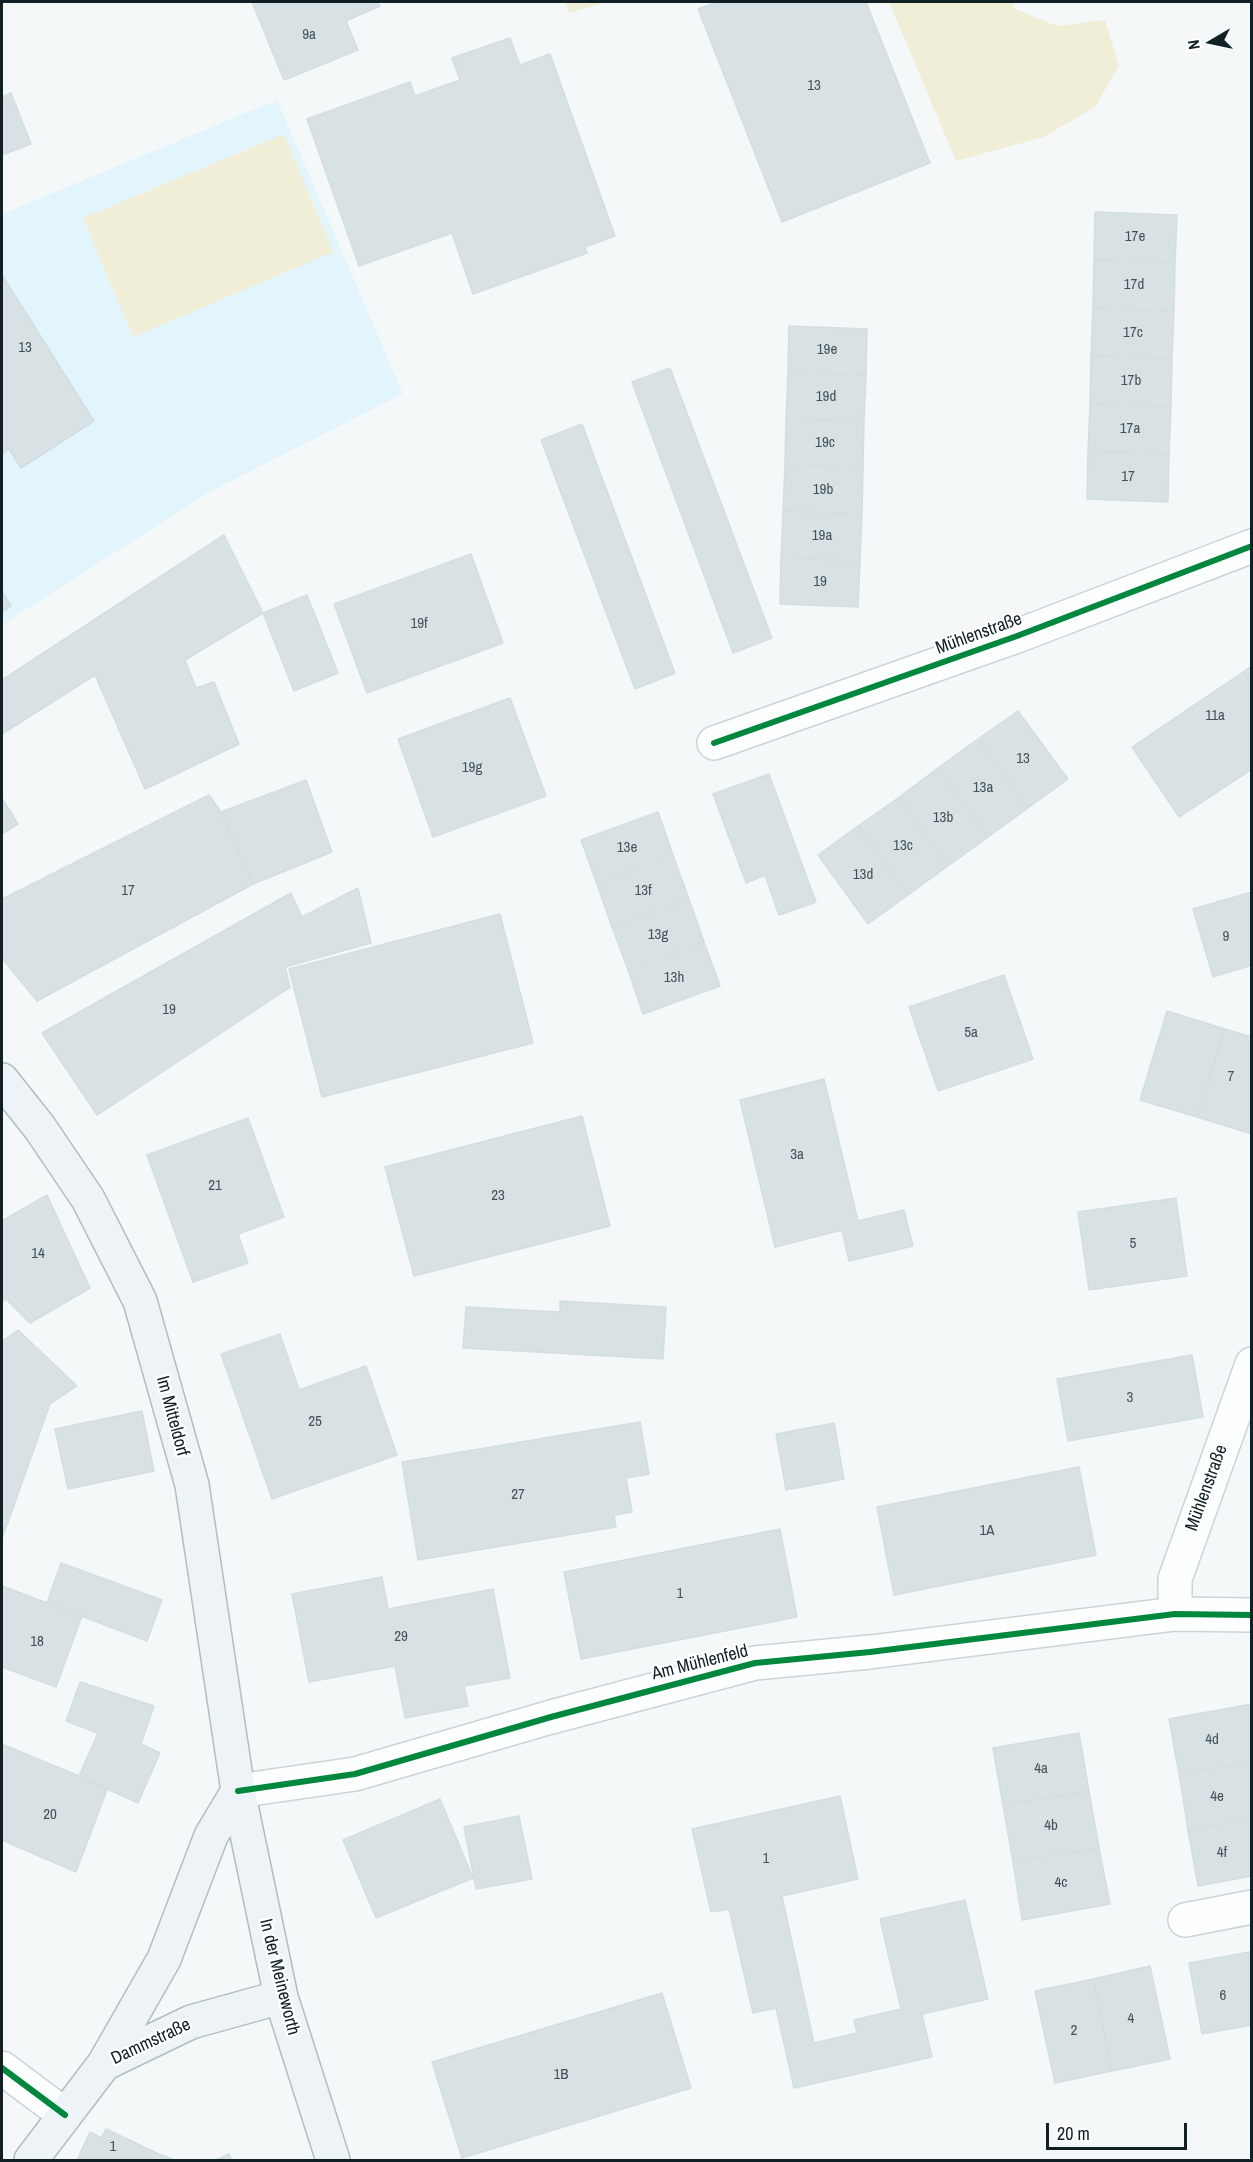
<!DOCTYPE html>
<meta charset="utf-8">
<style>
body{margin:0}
#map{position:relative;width:1253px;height:2162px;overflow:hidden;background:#f4f8f9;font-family:"Archivo Narrow",sans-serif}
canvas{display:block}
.frame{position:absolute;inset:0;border:3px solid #102025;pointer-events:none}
.north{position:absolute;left:1181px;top:12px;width:60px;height:60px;-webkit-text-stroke:4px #fff;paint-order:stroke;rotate:261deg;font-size:16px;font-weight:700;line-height:24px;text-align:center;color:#102025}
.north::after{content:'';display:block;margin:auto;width:21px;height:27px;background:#102025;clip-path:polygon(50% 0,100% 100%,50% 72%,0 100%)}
.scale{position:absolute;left:1046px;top:2123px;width:141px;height:27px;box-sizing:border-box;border:3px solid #102025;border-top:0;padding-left:8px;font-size:18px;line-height:21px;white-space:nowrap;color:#102025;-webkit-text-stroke:4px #fff;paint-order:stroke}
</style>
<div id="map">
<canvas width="1253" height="2162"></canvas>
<div class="frame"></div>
<div class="north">N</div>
<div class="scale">20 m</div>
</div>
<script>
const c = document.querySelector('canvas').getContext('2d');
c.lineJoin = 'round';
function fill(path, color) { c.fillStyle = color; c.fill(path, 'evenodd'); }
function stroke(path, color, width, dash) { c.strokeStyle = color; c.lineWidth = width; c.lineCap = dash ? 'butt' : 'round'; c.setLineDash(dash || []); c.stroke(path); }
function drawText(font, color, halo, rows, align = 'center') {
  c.font = font + ' "Archivo Narrow",sans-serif'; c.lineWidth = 4.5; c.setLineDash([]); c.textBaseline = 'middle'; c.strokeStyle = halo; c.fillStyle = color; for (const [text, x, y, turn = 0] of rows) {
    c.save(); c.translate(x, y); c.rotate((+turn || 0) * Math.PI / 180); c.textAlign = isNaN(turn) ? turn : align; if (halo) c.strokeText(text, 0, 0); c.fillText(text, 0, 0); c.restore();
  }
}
fill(new Path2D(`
 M 277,100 L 403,394 L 211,491 L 2,625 L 2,214 Z`), '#e3f5fc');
fill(new Path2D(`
 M 565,2 L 607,2 L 569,13 Z
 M 889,2 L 1015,2 L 1013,8 L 1057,26 L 1105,20 L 1119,66 L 1095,107 L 1044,137 L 956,161 Z
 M 284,134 L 333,252 L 133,337 L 83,218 Z`), '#f1eed7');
const building = new Path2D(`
 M 252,2 L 378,2 L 380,6 L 346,21 L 358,50 L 284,80 Z
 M 717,2 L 866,2 L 930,163 L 782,222 L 698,9 Z
 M 510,38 L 520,65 L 550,54 L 615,236 L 585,247 L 587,253 L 473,294 L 452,233 L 359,266 L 307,119 L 410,82 L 415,96 L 460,80 L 452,58 Z
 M 11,93 L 31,144 L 2,155 L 2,97 Z
 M 1095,212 L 1177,215 L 1175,262 L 1094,260 Z
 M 1094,260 L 1175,262 L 1174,311 L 1093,308 Z
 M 2,275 L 94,421 L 21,468 L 9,449 L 2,454 Z
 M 1093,308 L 1174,311 L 1172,358 L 1091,356 Z
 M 789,326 L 867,329 L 866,375 L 788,372 Z
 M 1091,356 L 1172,358 L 1171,406 L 1090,404 Z
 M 670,368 L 772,638 L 733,653 L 632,382 Z
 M 788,372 L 866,375 L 864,421 L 786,419 Z
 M 1090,404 L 1171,406 L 1169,454 L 1088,451 Z
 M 786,419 L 864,421 L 863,468 L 785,465 Z
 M 582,424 L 675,673 L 635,689 L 541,440 Z
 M 1088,451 L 1169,454 L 1168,502 L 1087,499 Z
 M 785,465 L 863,468 L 862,514 L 783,511 Z
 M 783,511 L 862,514 L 860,561 L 781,558 Z
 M 224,535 L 263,613 L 185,660 L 196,688 L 214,682 L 239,744 L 145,789 L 95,675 L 2,734 L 2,680 Z
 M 471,554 L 503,643 L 367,693 L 334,604 Z
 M 781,558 L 860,561 L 858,607 L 780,604 Z
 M 2,591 L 11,606 L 2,612 Z
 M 307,595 L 338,673 L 294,691 L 263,613 Z
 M 1252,666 L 1252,685 L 1243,672 Z
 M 1243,672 L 1252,685 L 1252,769 L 1179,817 L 1132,747 Z
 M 510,698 L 546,796 L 433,837 L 398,739 Z
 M 1018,711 L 1068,779 L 1028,808 L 978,739 Z
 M 978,739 L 1028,808 L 988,837 L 938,768 Z
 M 938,768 L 988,837 L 948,866 L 898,798 Z
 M 769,774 L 816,902 L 779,915 L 765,875 L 746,883 L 713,794 Z
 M 306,780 L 332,852 L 253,884 L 221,812 Z
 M 209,795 L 221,812 L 253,884 L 37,1001 L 2,958 L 2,899 Z
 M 2,798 L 18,824 L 2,834 Z
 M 898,798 L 948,866 L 908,895 L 858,826 Z
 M 658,812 L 673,855 L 597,884 L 581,840 Z
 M 858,826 L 908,895 L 868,924 L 818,855 Z
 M 673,855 L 689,899 L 612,927 L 597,884 Z
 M 358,888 L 371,943 L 285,967 L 290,987 L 97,1115 L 42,1033 L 291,893 L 302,917 Z
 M 1252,892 L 1252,965 L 1213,977 L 1193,909 Z
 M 689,899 L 704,942 L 628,970 L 612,927 Z
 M 500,914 L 533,1043 L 322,1097 L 289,969 Z
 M 704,942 L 720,986 L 643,1014 L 628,970 Z
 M 1004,975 L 1033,1059 L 938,1091 L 909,1007 Z
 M 1167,1011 L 1225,1029 L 1197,1117 L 1140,1100 Z
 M 1225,1029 L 1252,1037 L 1252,1134 L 1197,1117 Z
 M 824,1079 L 858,1221 L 904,1210 L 913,1246 L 849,1261 L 842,1230 L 775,1247 L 740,1100 Z
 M 582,1116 L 610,1226 L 414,1276 L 385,1167 Z
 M 248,1118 L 284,1217 L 238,1234 L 248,1263 L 193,1282 L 147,1155 Z
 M 47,1195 L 90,1288 L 30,1323 L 6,1299 L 2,1302 L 2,1221 Z
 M 1176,1198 L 1187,1276 L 1089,1290 L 1078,1212 Z
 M 560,1301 L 666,1307 L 663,1359 L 463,1348 L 466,1307 L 560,1312 Z
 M 18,1330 L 77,1386 L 50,1404 L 2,1539 L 2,1341 Z
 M 280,1334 L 299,1390 L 366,1366 L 397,1455 L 272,1499 L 221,1354 Z
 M 1192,1355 L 1203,1417 L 1068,1441 L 1057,1379 Z
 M 142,1411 L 154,1471 L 68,1489 L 55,1429 Z
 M 640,1422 L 649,1474 L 626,1478 L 632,1512 L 614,1515 L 616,1527 L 418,1560 L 402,1462 Z
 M 834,1423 L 844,1479 L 786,1490 L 776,1434 Z
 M 1079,1467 L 1096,1555 L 894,1595 L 877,1507 Z
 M 780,1529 L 797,1617 L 581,1659 L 564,1572 Z
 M 61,1563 L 162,1600 L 147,1641 L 47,1603 Z
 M 382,1577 L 388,1609 L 493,1589 L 510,1678 L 464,1686 L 468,1706 L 405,1718 L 395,1666 L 309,1682 L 292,1594 Z
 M 2,1586 L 82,1616 L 56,1687 L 2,1667 Z
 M 80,1682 L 154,1706 L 141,1744 L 160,1753 L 138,1803 L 79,1776 L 98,1733 L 66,1721 Z
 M 1252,1704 L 1252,1762 L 1179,1774 L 1169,1719 Z
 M 1079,1733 L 1089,1791 L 1003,1805 L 993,1748 Z
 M 2,1744 L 79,1776 L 107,1790 L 76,1872 L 2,1840 Z
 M 1252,1762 L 1252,1819 L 1188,1830 L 1179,1774 Z
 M 1089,1791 L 1099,1848 L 1013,1862 L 1003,1805 Z
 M 840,1796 L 858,1879 L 782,1896 L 814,2043 L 857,2033 L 854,2020 L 901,2009 L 880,1919 L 965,1900 L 988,1999 L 922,2014 L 932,2057 L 794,2088 L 776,2008 L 753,2013 L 729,1909 L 711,1912 L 692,1829 Z
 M 440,1799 L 473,1878 L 376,1918 L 343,1840 Z
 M 519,1816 L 532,1879 L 476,1889 L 464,1827 Z
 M 1252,1819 L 1252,1876 L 1198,1886 L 1188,1830 Z
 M 1099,1848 L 1110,1904 L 1022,1920 L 1013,1862 Z
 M 1249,1952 L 1252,1967 L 1252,2025 L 1202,2034 L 1189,1963 Z
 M 1150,1966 L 1170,2059 L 1112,2071 L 1093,1979 Z
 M 1093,1979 L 1112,2071 L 1055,2083 L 1035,1991 Z
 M 662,1993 L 691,2088 L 462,2158 L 432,2062 Z
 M 106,2129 L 161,2155 L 175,2160 L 77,2160 L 90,2132 L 101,2138 Z
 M 229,2154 L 231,2160 L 216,2160 Z`);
fill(building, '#d8e2e5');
stroke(building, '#d4dee1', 1.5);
const minor = new Path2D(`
 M 714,743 L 1017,636 L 1252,546
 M 1175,1614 L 1175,1579 L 1252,1364
 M 238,1791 L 355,1774 L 551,1717 L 755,1663 L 870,1652 L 1175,1614 L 1252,1615
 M 1185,1920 L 1252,1907
 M 2,2068 L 65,2115`);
const major = new Path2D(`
 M 2,1080 L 40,1128 L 88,1199 L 140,1301 L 192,1485 L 238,1791 L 281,1997 L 333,2160
 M 104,2064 L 164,1959 L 211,1836 L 238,1791
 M 31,2160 L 104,2064 L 191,2022 L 281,1997`);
stroke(minor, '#cbd4d9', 36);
stroke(major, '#b1bec1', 36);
stroke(minor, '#fdfefe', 33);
stroke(major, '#edf3f6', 33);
stroke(new Path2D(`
 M 714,743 L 1017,636 L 1252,546
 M 238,1791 L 355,1774 L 551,1717 L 755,1663 L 870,1652 L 1175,1614 L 1252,1615
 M 2,2068 L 65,2115`), '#00873e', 6);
drawText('15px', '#445257', null, [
 ["9a",309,35],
 ["13",814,86],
 ["17e",1135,237],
 ["17d",1134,285],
 ["17c",1133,333],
 ["13",25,348],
 ["19e",827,350],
 ["17b",1131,381],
 ["19d",826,397],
 ["17a",1130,429],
 ["19c",825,443],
 ["17",1128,477],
 ["19b",823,490],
 ["19a",822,536],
 ["19",820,582],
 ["19f",419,624],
 ["11a",1215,716],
 ["13",1023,759],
 ["19g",472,768],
 ["13a",983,788],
 ["13b",943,818],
 ["13c",903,846],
 ["13e",627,848],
 ["13d",863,875],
 ["17",128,891],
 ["13f",643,891],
 ["13g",658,935],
 ["9",1226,937],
 ["13h",674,978],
 ["19",169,1010],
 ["5a",971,1033],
 ["7",1231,1077],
 ["3a",797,1155],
 ["21",215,1186],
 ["23",498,1196],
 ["5",1133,1244],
 ["14",38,1254],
 ["3",1130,1398],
 ["25",315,1422],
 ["27",518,1495],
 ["1A",987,1531],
 ["1",680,1594],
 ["29",401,1637],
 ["18",37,1642],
 ["4d",1212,1740],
 ["4a",1041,1769],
 ["4e",1217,1797],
 ["20",50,1815],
 ["4b",1051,1826],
 ["4f",1222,1853],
 ["1",766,1859],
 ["4c",1061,1883],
 ["6",1223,1996],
 ["4",1131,2019],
 ["2",1074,2031],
 ["1B",561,2075],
 ["1",113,2147]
]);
drawText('18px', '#102025', '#fff', [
 ["Mühlenstraße",979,634,-20],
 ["Im Mitteldorf",172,1416,75],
 ["Mühlenstraße",1207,1488,-70],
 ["Am Mühlenfeld",700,1663,-14],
 ["In der Meineworth",279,1977,76],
 ["Dammstraße",151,2042,-25]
]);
</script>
